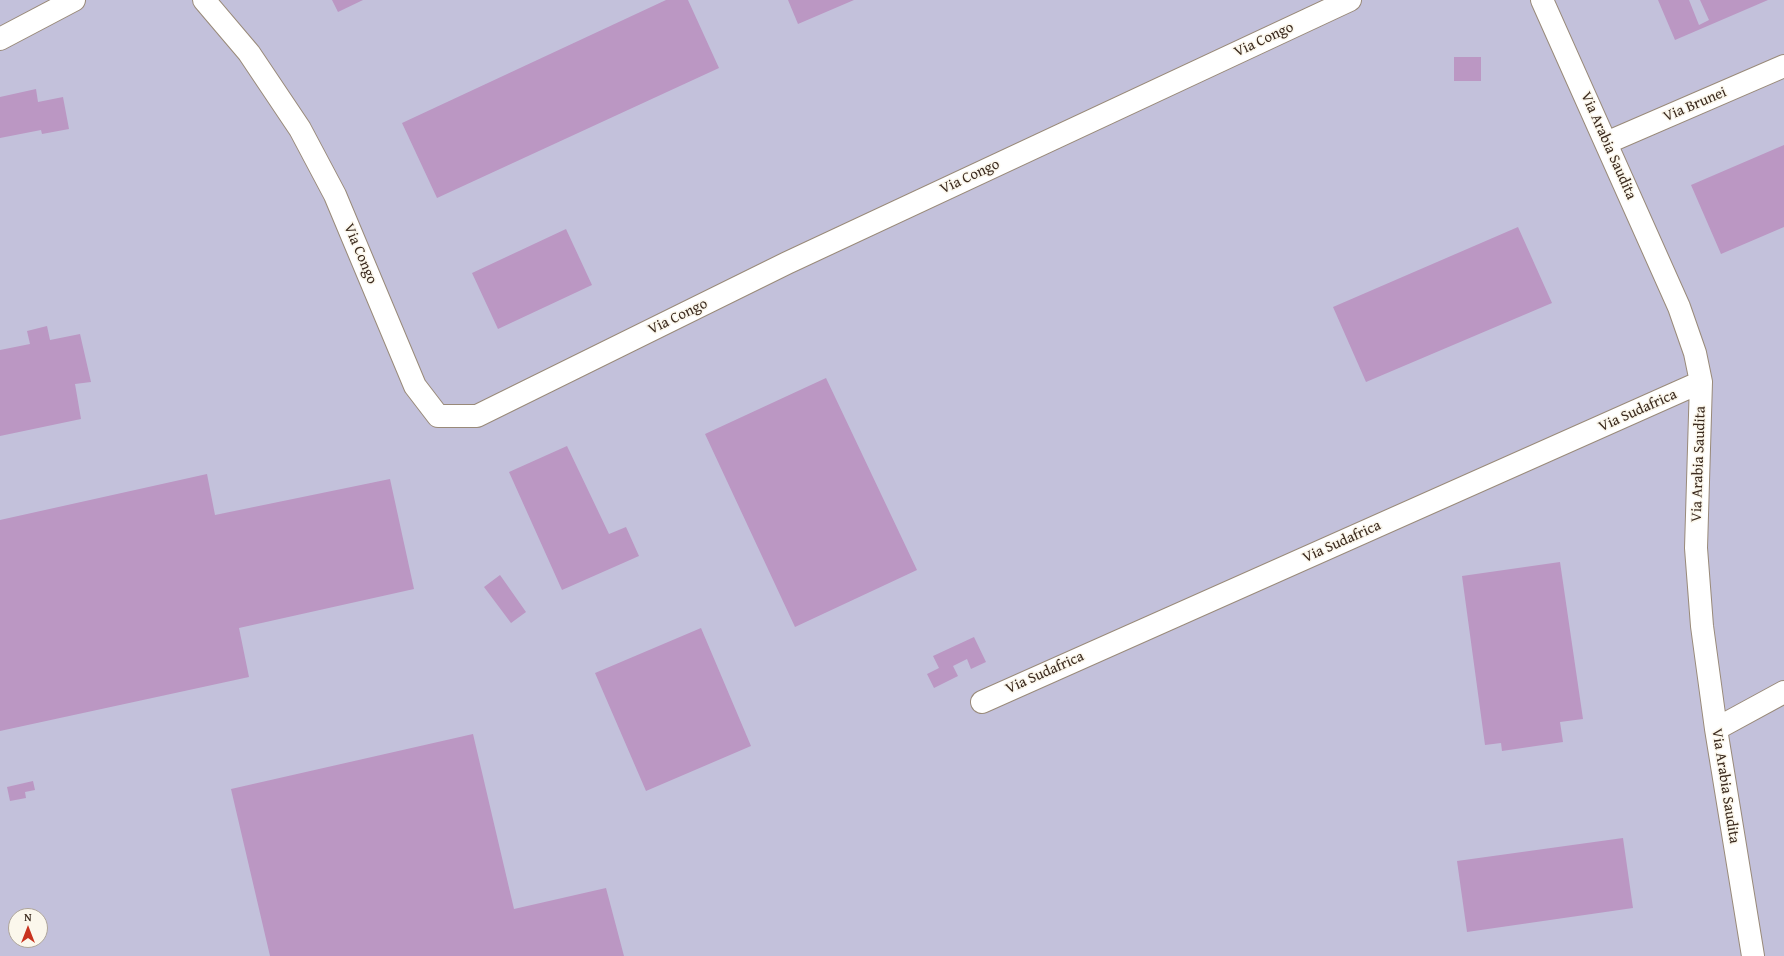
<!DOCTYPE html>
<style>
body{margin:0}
#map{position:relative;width:1784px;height:956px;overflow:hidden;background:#f7e9d4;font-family:"Gentium Book Plus",serif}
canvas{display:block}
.north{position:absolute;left:8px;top:908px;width:40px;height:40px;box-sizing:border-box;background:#fbf7ec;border:1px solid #aea59a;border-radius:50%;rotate:0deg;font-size:11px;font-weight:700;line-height:16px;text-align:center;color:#3b2a1e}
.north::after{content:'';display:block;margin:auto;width:14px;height:18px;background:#c8321e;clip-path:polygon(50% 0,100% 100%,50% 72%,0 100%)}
</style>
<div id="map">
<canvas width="1784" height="956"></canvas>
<div class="north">N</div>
</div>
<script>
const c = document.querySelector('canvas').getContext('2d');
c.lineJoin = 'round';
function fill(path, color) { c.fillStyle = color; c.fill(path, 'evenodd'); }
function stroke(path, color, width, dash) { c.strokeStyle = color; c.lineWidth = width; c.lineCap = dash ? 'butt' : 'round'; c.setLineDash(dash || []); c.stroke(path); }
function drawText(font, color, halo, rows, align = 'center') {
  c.font = font + ' "Gentium Book Plus",serif'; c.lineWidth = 3; c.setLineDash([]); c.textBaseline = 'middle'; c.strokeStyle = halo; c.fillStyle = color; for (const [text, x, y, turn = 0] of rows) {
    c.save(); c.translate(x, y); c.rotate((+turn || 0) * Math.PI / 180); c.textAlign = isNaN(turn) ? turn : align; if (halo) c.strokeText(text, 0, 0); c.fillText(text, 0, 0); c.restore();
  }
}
fill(new Path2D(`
 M 0,0 L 1784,0 L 1784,956 L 0,956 ZM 16,916 L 40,916 L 40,940 L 16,940 Z`), '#c3c1db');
fill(new Path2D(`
 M 332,0 L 363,0 L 338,12 Z
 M 666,0 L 688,0 L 719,68 L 437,198 L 402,123 Z
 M 788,0 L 854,0 L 798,24 Z
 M 1658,0 L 1689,0 L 1699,25 L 1709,20 L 1700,0 L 1768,0 L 1675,40 Z
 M 1454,57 L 1481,57 L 1481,81 L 1454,81 Z
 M 36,89 L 38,102 L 63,97 L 69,129 L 42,134 L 41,130 L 0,138 L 0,97 Z
 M 1784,145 L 1784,227 L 1721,254 L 1691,185 Z
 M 1518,227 L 1552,303 L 1366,382 L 1333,307 Z
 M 566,229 L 592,285 L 498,329 L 472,273 Z
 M 47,326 L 50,340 L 80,334 L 91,382 L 75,384 L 81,419 L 0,436 L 0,350 L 30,344 L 27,331 Z
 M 826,378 L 917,570 L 795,627 L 705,434 Z
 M 567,446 L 609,534 L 626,527 L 639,556 L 562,590 L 509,472 Z
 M 207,474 L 215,515 L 390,479 L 414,589 L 239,628 L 249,677 L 0,731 L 0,520 Z
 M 1560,562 L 1583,719 L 1560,722 L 1563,742 L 1502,751 L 1501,743 L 1485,745 L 1462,576 Z
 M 500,575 L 526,612 L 511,623 L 484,587 Z
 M 701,628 L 751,746 L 646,791 L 595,673 Z
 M 974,637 L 986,662 L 971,669 L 967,659 L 953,666 L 958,676 L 934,688 L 927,674 L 939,668 L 933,656 Z
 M 473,734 L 514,909 L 606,888 L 624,956 L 270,956 L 231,789 Z
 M 33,781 L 35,790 L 25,792 L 26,798 L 10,801 L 7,787 Z
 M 1623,838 L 1633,908 L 1467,932 L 1457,861 Z`), '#bb97c3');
const minor = new Path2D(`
 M 204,0 L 249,53 L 300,129 L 335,195 L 415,386 L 438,416 L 477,416 L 787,263 L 1350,0
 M 1542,0 L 1679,307 L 1695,353 L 1701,382 L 1696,548 L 1702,626 L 1716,729 L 1753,956
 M 0,39 L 74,0
 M 1606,143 L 1784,66
 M 982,702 L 1701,382
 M 1716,729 L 1784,692`);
stroke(minor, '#998a79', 24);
stroke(minor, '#fff', 22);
drawText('15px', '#3b2a1e', '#fbf7ec', [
 ["Via Congo",1264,40,-25],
 ["Via Brunei",1695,105,-23],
 ["Via Arabia Saudita",1608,146,66],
 ["Via Congo",970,177,-25],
 ["Via Congo",360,254,67],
 ["Via Congo",678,317,-26],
 ["Via Sudafrica",1638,411,-24],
 ["Via Arabia Saudita",1699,464,-88],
 ["Via Sudafrica",1342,542,-24],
 ["Via Sudafrica",1045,673,-24],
 ["Via Arabia Saudita",1725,786,81]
]);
</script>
